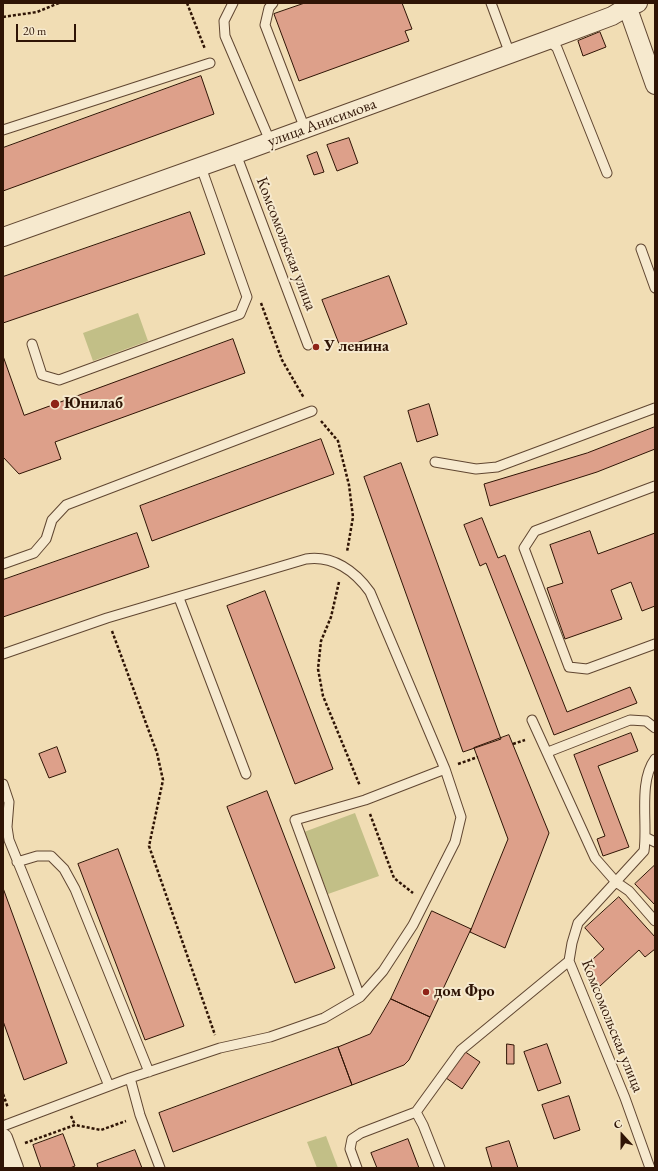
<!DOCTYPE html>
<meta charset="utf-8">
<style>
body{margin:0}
#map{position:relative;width:658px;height:1171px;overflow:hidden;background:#f1ddb4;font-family:"EB Garamond",serif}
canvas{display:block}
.frame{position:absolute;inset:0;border:4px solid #2f1405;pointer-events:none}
.north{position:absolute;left:602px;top:1115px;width:40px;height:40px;-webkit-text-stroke:3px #f6e9ce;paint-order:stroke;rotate:339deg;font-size:11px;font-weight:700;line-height:16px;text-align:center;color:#2f1405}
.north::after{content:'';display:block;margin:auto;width:14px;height:18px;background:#2f1405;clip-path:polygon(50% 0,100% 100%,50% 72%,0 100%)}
.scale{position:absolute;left:16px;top:24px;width:60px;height:18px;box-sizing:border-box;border:2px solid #2f1405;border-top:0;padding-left:5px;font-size:12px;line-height:14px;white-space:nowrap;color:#2f1405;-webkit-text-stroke:3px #f6e9ce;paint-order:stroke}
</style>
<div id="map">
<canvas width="658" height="1171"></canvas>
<div class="frame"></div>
<div class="north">С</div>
<div class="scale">20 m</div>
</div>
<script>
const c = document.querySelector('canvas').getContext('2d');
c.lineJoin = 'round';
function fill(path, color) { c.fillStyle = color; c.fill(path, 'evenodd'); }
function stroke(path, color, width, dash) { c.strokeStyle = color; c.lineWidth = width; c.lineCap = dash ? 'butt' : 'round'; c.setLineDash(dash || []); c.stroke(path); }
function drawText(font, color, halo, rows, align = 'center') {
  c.font = font + ' "EB Garamond",serif'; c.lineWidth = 4; c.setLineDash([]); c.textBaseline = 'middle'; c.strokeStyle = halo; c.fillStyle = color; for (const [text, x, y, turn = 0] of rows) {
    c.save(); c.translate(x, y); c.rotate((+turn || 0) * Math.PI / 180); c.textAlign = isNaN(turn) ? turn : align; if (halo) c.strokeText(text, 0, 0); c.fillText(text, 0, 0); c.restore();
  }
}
fill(new Path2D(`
 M 138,313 L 148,341 L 93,361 L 83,333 Z
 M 355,813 L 379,876 L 328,894 L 304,832 Z
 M 326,1136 L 338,1168 L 317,1168 L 307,1142 Z`), '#c2bf87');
const building = new Path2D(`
 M 305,3 L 402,3 L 412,29 L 405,31 L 409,41 L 299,81 L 274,14 Z
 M 600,32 L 606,47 L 583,56 L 578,41 Z
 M 201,76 L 214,114 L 3,191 L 3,148 Z
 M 349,138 L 358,163 L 337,171 L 327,145 Z
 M 317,152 L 324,172 L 314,175 L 307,156 Z
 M 190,212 L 205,254 L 3,323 L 3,277 Z
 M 389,276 L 407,324 L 341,349 L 322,300 Z
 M 233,339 L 245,373 L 55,442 L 61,459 L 19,474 L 3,457 L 3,356 L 24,415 Z
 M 429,404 L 438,435 L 417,442 L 408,411 Z
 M 655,427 L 655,449 L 597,472 L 490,506 L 484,484 L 587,453 Z
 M 321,439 L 334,474 L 152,541 L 140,506 Z
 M 401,463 L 501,739 L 463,752 L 364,477 Z
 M 482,518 L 498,558 L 505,555 L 567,712 L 630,687 L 637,703 L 554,735 L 486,563 L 480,566 L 464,525 Z
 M 590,531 L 598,554 L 655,533 L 655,606 L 642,611 L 631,582 L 611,590 L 622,619 L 565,639 L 547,588 L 563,583 L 550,545 Z
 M 137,533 L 149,567 L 3,617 L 3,580 Z
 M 265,591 L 333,769 L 295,784 L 227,606 Z
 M 631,733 L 638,751 L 598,766 L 629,847 L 603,856 L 597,839 L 605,836 L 574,755 Z
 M 509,735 L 549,833 L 505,948 L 470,932 L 508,839 L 474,748 Z
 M 57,747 L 66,772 L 49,778 L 39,754 Z
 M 267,791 L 335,968 L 295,983 L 227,807 Z
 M 118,849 L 184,1026 L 145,1040 L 78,864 Z
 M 655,865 L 655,905 L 635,884 Z
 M 3,888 L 67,1063 L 24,1080 L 3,1021 Z
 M 619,897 L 655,937 L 655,949 L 645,957 L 639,950 L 600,986 L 583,968 L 604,949 L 585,928 Z
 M 432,911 L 471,929 L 430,1017 L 391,999 Z
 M 391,999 L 430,1017 L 409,1060 L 404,1065 L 352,1085 L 338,1047 L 370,1034 Z
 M 507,1044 L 514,1045 L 514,1064 L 507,1064 Z
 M 547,1044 L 561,1083 L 538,1091 L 524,1052 Z
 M 338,1047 L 352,1085 L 173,1152 L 159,1113 Z
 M 464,1051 L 480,1062 L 462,1089 L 446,1078 Z
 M 569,1096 L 580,1130 L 554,1139 L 542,1105 Z
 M 63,1134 L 75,1166 L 70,1168 L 41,1168 L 33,1145 Z
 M 408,1139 L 419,1168 L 377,1168 L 371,1153 Z
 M 509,1141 L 518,1168 L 492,1168 L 486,1148 Z
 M 135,1150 L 142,1168 L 98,1168 L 97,1164 Z`);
fill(building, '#dda08a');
stroke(building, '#2f1405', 1);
const lane = new Path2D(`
 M 233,3 L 224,21 L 225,36 L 270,141
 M 273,3 L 269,8 L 265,25 L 305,129
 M 491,3 L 510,54
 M 548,40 L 557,48 L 607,173
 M 3,130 L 210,63
 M 236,154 L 308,345
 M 641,249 L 655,288
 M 32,344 L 42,375 L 59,380 L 240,314 L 247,297 L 201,167
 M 435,462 L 476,469 L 497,467 L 655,408
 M 655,486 L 535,531 L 524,548 L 569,667 L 587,669 L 655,644
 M 3,564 L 34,553 L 46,539 L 52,520 L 66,505 L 312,411
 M 179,598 L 246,774
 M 3,654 L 107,618 L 306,559 C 333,555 355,571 370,592 L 445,769 L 461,817 L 455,842 L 413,925 L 383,971 L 360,997 L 324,1018 L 270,1037 L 220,1048 L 130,1078 L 3,1126
 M 532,720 L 595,858 L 616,882 L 629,891 L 655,921
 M 548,752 L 630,720 L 646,721 L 655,728
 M 3,784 L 9,802 L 7,827 L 9,840 L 109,1086
 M 645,837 L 655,842
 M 17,862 L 37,856 L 51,856 L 64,869 L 75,889 L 149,1072
 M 360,997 L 295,820 L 365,800 L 445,769
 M 130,1078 L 140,1115 L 160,1168
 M 416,1112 L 461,1050 L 569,961
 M 357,1168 L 350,1149 L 352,1139 L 361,1133 L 416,1112 L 423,1125 L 440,1168
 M 650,1168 L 625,1098 L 569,961 L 572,943 L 578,923 L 644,851 C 648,823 638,782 655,759`);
const street = new Path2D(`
 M 626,3 L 655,85
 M 3,237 L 236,154 L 548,40 L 612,16 L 627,7 L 638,3
 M 3,1138 L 14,1168`);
stroke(lane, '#604631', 11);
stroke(street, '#604631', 20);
stroke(new Path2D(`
 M 187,3 L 205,49
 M 3,17 L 37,12 L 59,3
 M 261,303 L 282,360 L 304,398
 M 321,421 L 338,441 L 349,485 L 353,517 L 347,552
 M 339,582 L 331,617 L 321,641 L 318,669 L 323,696 L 360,786
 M 112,631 L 157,753 L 163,780 L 149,846 L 215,1035
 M 513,744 L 525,740
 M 458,764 L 478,757
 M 370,814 L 394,878 L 413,893
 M 3,1094 L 8,1108
 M 71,1116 L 75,1125
 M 25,1143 L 75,1125 L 101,1130 L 126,1121`), '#2f1405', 2.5, [3, 2]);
stroke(lane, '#f6e9ce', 9);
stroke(street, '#f6e9ce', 18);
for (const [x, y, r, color] of [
 [316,347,4,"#8f2418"],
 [55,404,5,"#8f2418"],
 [426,992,4,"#8f2418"]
]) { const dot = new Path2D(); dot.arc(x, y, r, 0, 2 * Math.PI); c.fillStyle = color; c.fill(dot); stroke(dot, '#f6e9ce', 1.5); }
drawText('16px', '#2f1405', '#f6e9ce', [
 ["улица Анисимова",322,123,-20],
 ["Комсомольская улица",286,244,69],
 ["Комсомольская улица",612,1026,68]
]);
drawText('bold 16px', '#2f1405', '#f6e9ce', [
 ["У ленина",324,347],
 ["Юнилаб",64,404],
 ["дом Фро",434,992]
], 'left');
</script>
